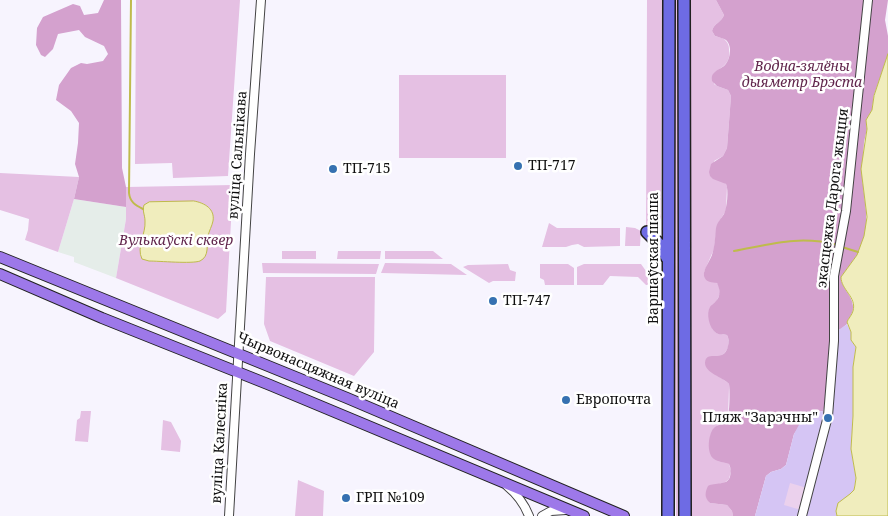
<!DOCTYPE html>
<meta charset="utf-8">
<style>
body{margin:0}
canvas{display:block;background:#f7f4fe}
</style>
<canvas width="888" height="516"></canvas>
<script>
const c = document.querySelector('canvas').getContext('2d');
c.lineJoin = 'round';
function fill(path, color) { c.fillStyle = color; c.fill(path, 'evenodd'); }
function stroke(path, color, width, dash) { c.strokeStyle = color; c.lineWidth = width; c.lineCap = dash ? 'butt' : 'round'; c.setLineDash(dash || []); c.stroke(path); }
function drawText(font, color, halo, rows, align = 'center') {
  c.font = font + ' "Noto Serif",serif'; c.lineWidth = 5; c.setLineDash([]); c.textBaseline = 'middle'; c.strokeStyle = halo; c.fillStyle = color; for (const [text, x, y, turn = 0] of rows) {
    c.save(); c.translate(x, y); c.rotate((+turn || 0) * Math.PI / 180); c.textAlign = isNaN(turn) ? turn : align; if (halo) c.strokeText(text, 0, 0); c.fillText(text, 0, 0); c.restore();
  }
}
fill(new Path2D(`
 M 74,199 L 126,207 L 126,219 L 116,278 L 74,262 L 74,257 L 58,252 Z`), '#e5ede9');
fill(new Path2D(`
 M 136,0 L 240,0 L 228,176 L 173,178 L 172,163 L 135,164 Z
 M 647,0 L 662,0 L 661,218 L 656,226 L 650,228 L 646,225 Z
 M 674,0 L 678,0 L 679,5 L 680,516 L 676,516 L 674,310 Z
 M 687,0 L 716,0 L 724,15 C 722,22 714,23 712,31 L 715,36 C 718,37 724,38 726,41 C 728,43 729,46 729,49 C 731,61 725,66 715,72 L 714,84 L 717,86 L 728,90 L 731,96 L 727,148 L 723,156 L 714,161 L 723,182 L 726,184 L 727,187 L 726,209 L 725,212 L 717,225 L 714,249 L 704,272 L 719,285 L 720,294 L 716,302 L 712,305 L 710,322 L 713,330 L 716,333 L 727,335 C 731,343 728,353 719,357 L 723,379 L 729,384 L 729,388 L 728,417 L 724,423 L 718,425 L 710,436 L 710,452 L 729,464 L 731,471 L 729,479 L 723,484 L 719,484 L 706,497 L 710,503 L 727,505 L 732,511 L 733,516 L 691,516 Z
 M 399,75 L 506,75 L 506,158 L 399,158 Z
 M 0,173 L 79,177 L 74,199 L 58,252 L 25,240 L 28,230 L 29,219 L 0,210 Z
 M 233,185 L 226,312 L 218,319 L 116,278 L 126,219 L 126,187 Z
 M 549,223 L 557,228 L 620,228 L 620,246 L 584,247 L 578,244 L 572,245 L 566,247 L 542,247 Z
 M 626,227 L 635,228 L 641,231 L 640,246 L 625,246 Z
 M 282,251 L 316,251 L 316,259 L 282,259 Z
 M 338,251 L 381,251 L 380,259 L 337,259 Z
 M 385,251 L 433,251 L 443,259 L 385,259 Z
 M 262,263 L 379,264 L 376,274 L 263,273 Z
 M 385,263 L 451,264 L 467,275 L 381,273 Z
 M 508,264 L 510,270 L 516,272 L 515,281 L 493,281 L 489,283 L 463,267 L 468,265 Z
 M 540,264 L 568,264 L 574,268 L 574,285 L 545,285 L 544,280 L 540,278 Z
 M 584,264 L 641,264 L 656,285 L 646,285 L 638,277 L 610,276 L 603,285 L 577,285 L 577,267 Z
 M 266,277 L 375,277 L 374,352 L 354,376 L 270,341 L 264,324 Z
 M 81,411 L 91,411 L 88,442 L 75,441 L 77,420 L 80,418 Z
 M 163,420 L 171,422 L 181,441 L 180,452 L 161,450 Z
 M 298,480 L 324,491 L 323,516 L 295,516 Z`), '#e5c0e3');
fill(new Path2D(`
 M 104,0 L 121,0 L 122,168 L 126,187 L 126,207 L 74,199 L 79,177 L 75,164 L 78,143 L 79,123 L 71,111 L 56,100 L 59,85 L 71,68 L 81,63 L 87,64 L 103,61 L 108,54 L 104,46 L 85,37 L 79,30 L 58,34 L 53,49 L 45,57 L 41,55 L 36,45 L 37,28 L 43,17 L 73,4 L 80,6 L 84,15 L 98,13 Z
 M 716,0 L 888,0 L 885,20 L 888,36 L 888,54 L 874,95 L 872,110 L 867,118 L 866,123 L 867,129 L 864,142 L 862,176 L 866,211 L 866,230 L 863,242 L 857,255 L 841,277 C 841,288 852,294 853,306 C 854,314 848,317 847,324 L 841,329 L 834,332 L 829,359 L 825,405 L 823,411 L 809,413 L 794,434 L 786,465 L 781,469 L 771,472 L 766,476 L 755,516 L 733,516 L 732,511 L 727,505 L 710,503 C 704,498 705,492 708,486 C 715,482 727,486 730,477 C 731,472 731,468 729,464 C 724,462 718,462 714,459 C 706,454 708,432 715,427 C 719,424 725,424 727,419 C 730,413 730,391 729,384 C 723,377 705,373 705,363 C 706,348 724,365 728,346 C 729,342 729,339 727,335 C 724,334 719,335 716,333 C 709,328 706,313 710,307 C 713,303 713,305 716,301 C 721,296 720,289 717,283 C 712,282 706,283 704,276 C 703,269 710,261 712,255 C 715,246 715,237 716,228 C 717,222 721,219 724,214 C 727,208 729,190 726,184 L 713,179 L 710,176 L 709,172 L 711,164 L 723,156 L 727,148 L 731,96 L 728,90 L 717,86 L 712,81 C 712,78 711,76 714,73 C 716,70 720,69 724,66 C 730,61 733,46 726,40 C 723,38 718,37 715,36 L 712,31 C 714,23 722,22 724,15 Z`), '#d4a1ce');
fill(new Path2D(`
 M 847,324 L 851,332 L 851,340 L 856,347 L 853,367 L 853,416 L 851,448 L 856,478 L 854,490 L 846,498 L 842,500 L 836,511 L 837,516 L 755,516 L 766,476 L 771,472 L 781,469 L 786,465 L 794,434 L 801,421 L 809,413 L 823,411 L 825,405 L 830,337 C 835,331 841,329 847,324 Z`), '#d5c5f4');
fill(new Path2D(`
 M 790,483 L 807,488 L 801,510 L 784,505 Z`), '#ebd1ed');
const water = new Path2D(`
 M 888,54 L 888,516 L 837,516 L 836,511 L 838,503 L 850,494 L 854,490 L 855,485 L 856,478 L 851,449 L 853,416 L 853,367 L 856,347 L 851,340 L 851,332 L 847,322 C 848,319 852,315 853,311 C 857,297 841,290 841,277 L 857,255 L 864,236 L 867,217 L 861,169 L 867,129 L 866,120 L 872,110 L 874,96 Z
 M 194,201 C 205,203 215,209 213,221 C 212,226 209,231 208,236 C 206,245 210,256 200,261 C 192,264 159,261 149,261 L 142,259 C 136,247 146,234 145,221 C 145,215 142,211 144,205 L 149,202 Z`);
fill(water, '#f0edbd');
stroke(water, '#bfbb4c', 1);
stroke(new Path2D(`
 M 131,0 L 129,193 C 130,202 135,205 143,209
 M 842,247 L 858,252
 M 734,251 C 772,244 799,235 838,245`), '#bfbb4c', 2);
const minor = new Path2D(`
 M 507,486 C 518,495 524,503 529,516
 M 229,516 L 250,154 L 261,0
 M 542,516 L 551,511 L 566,510
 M 802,516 L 828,416 L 834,341 L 834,276 L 846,211 L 868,0`);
const major = new Path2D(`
 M 0,257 L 347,398 L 624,516
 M 0,274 L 102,318 L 270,385 L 584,516`);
const highway = new Path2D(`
 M 684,0 L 685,516
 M 647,232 L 660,245 L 667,258
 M 668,516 L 669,0`);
stroke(minor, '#434343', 10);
stroke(major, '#212121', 12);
stroke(highway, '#212121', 14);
stroke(minor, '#fff', 8);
stroke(major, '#9d78e9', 10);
stroke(highway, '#6e6be4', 11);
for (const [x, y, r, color] of [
 [518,166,5,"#3671b1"],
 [333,169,5,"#3671b1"],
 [493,301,5,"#3671b1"],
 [566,400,5,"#3671b1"],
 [828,418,5,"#3671b1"],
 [346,498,5,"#3671b1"]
]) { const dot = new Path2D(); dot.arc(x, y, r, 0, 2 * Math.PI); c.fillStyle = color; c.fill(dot); stroke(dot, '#fff', 2); }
drawText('italic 14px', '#61264c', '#fff', [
 ["Водна-зялёны",802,67],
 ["дыяметр Брэста",802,83],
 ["Вулькаўскі сквер",176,241]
]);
drawText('14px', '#101010', '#fff', [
 ["вуліца Сальнікава",238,155,-86],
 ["экасцежка Дарога жыцця",833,198,-83],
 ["Варшаўская шаша",654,258,-90],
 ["Чырвонасцяжная вуліца",318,371,23],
 ["вуліца Калесніка",220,443,-87]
]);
drawText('14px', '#101010', '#fff', [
 ["ТП-717",528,166],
 ["ТП-715",343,169],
 ["ТП-747",503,301],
 ["Европочта",576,400],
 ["Пляж \"Зарэчны\"",818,418,"right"],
 ["ГРП №109",356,498]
], 'left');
</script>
